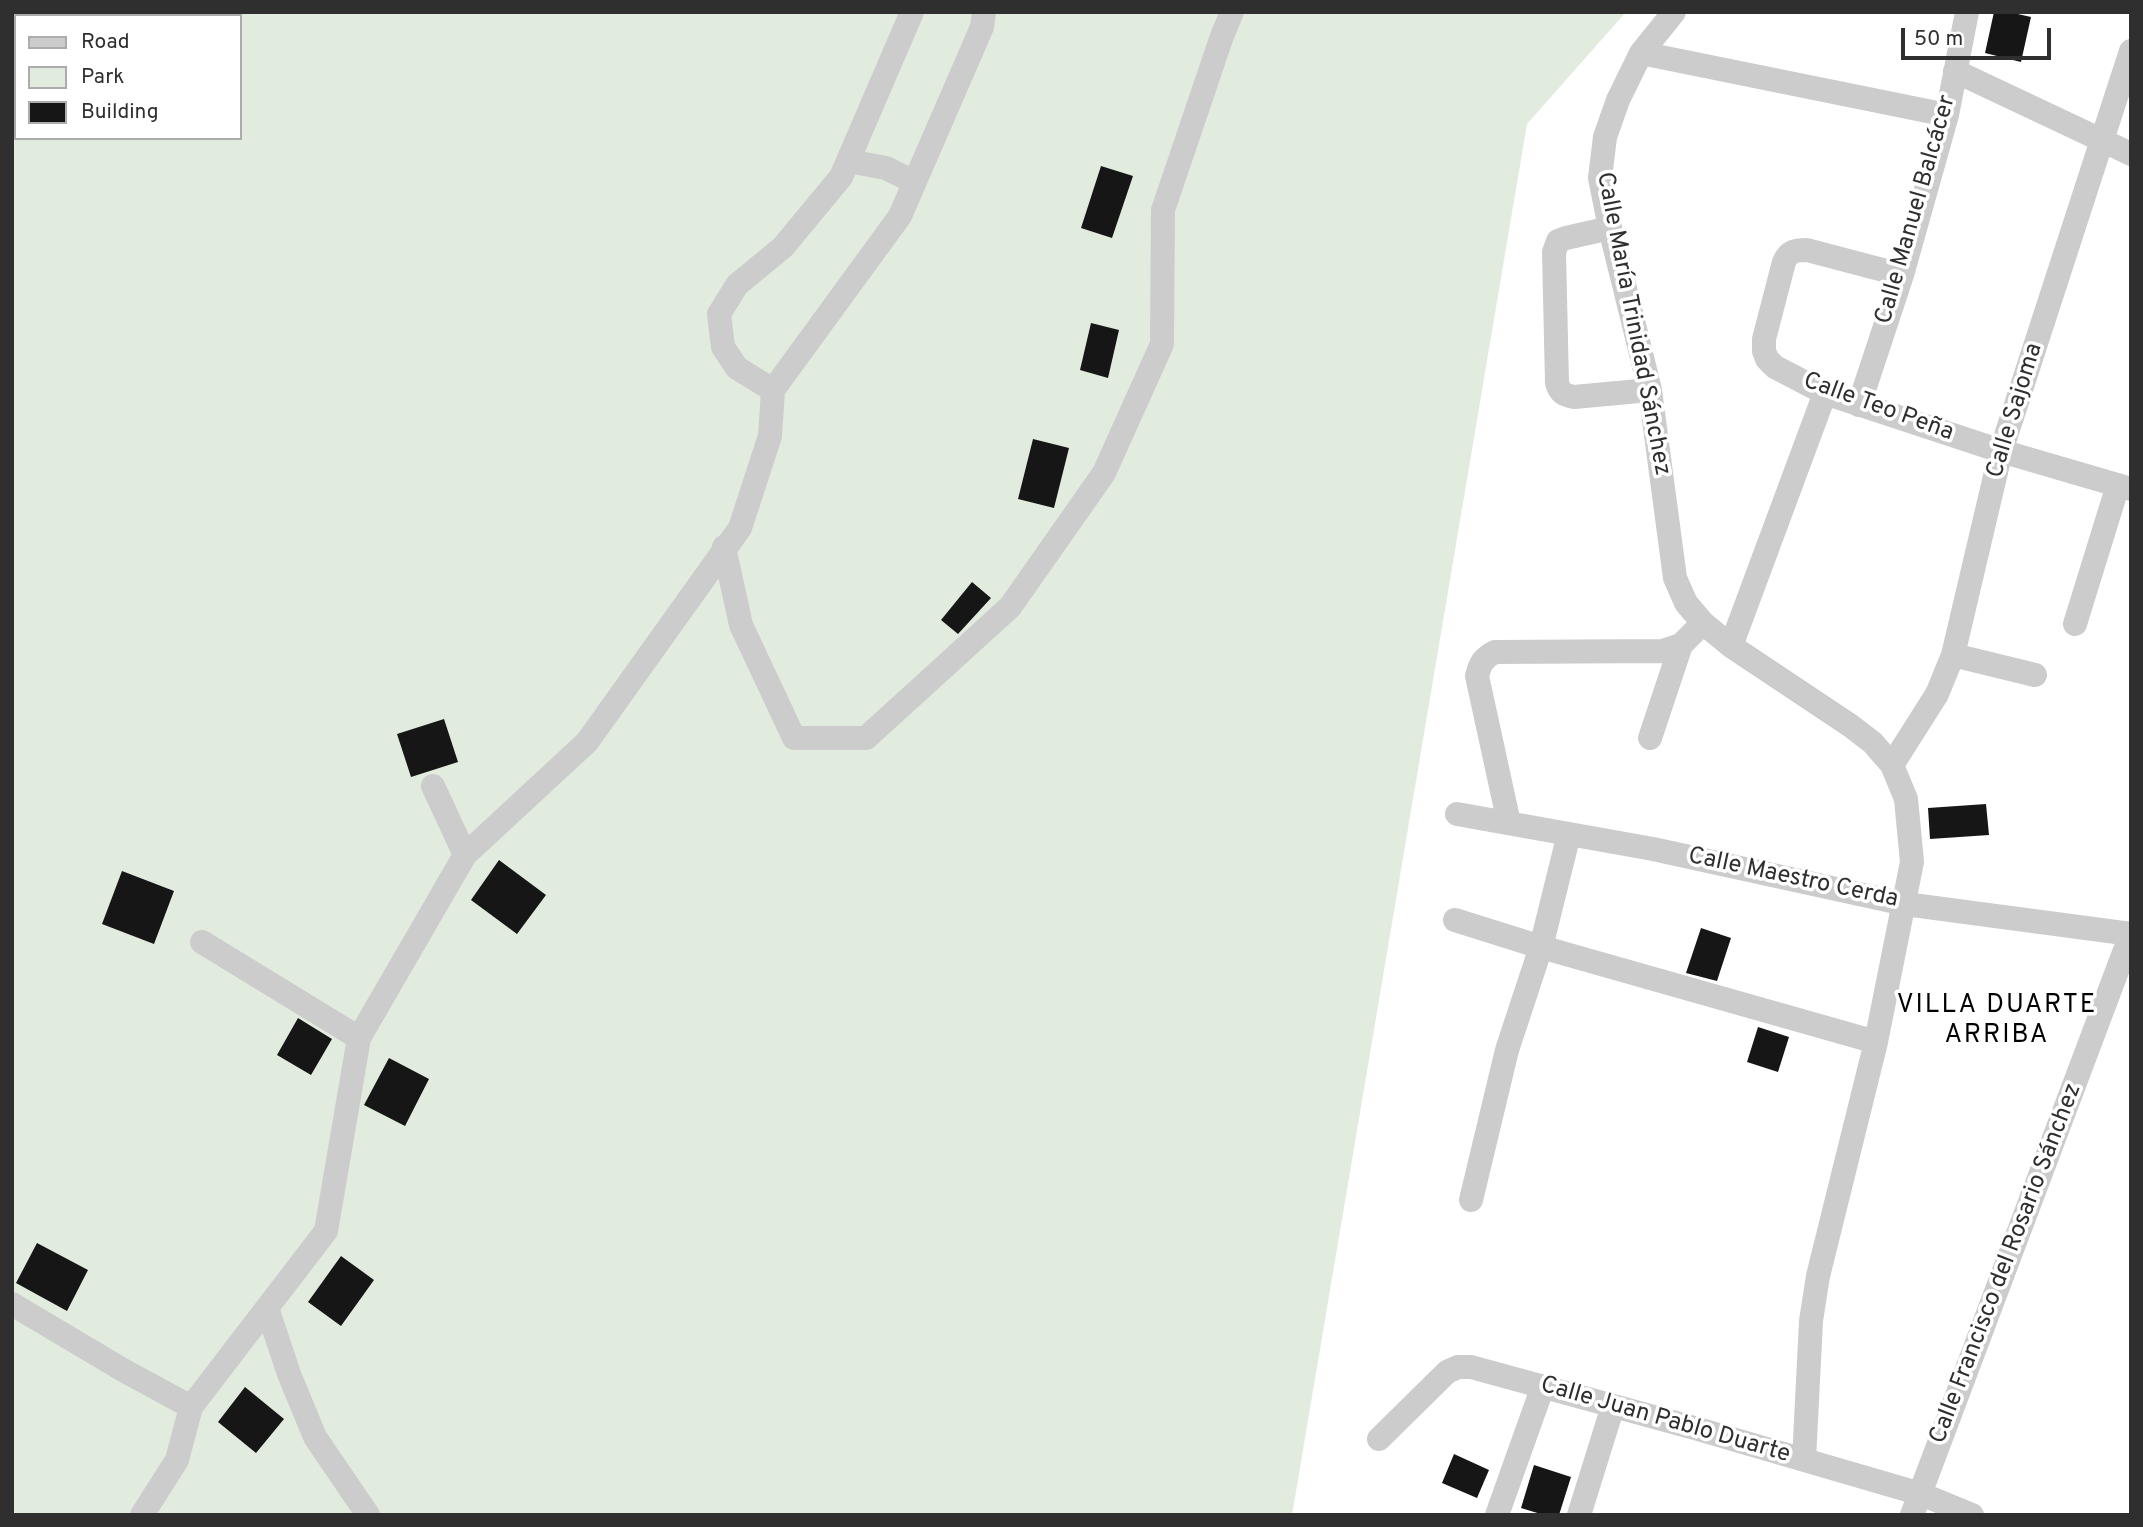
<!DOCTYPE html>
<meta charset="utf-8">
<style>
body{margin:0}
#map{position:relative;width:2143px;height:1527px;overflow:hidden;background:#fff;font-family:Overpass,sans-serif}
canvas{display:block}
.frame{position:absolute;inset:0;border:14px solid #2f2f2f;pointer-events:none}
.legend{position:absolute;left:14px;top:14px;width:228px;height:126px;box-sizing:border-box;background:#fff;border:2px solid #acacac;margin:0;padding:9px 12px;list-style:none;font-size:21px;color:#2f2f2f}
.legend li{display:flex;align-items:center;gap:14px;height:35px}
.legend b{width:35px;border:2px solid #acacac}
.scale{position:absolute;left:1901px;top:28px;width:150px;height:32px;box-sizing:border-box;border:4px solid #2f2f2f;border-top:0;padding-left:9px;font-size:21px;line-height:24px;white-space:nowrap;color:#2f2f2f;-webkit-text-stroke:5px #fff;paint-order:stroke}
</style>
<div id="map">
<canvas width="2143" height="1527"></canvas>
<div class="frame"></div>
<ul class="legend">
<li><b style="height:9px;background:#ccc"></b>Road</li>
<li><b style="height:19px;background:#e2ecde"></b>Park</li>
<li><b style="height:19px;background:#161616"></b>Building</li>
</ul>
<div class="scale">50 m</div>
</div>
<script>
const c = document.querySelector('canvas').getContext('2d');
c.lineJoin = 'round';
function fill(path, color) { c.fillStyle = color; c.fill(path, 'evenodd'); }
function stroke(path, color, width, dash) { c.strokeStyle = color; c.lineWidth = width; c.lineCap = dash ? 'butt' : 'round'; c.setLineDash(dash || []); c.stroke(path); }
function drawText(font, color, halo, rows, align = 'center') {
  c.font = font + ' Overpass,sans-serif'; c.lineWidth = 7; c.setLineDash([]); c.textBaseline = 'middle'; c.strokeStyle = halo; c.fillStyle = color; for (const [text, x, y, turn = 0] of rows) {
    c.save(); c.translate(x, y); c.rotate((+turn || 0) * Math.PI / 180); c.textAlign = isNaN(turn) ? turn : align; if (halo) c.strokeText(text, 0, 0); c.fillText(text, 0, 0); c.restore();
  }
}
fill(new Path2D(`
 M 12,12 L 1626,12 L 1527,124 L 1292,1515 L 12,1515 ZM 16,16 L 240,16 L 240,138 L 16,138 Z`), '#e2ecde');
fill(new Path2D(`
 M 1994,12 L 2009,12 L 2031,17 L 2021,62 L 1985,53 Z
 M 1101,166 L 1133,176 L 1112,238 L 1081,228 Z
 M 1091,323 L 1119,330 L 1108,378 L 1080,370 Z
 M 1033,439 L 1069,448 L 1054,508 L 1018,499 Z
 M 972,582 L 991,598 L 958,634 L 941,620 Z
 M 444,719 L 458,762 L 411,777 L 397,734 Z
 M 1986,804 L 1989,835 L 1930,839 L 1928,808 Z
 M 499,860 L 546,895 L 517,934 L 471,900 Z
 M 122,871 L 174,891 L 154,944 L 102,924 Z
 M 1701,928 L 1731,938 L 1717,981 L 1686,973 Z
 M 298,1018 L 332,1039 L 311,1075 L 277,1055 Z
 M 1758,1027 L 1789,1037 L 1778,1072 L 1747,1062 Z
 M 389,1058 L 429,1079 L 405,1126 L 364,1105 Z
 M 37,1243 L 88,1270 L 67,1311 L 16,1283 Z
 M 341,1256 L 374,1280 L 341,1326 L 308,1302 Z
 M 245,1387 L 284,1419 L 256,1453 L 218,1422 Z
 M 1454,1454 L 1489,1470 L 1477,1498 L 1442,1483 Z
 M 1534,1465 L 1571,1477 L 1559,1515 L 1544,1515 L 1521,1508 Z`), '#161616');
stroke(new Path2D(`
 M 1674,12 L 1641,53 L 1618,100 L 1605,137 L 1600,178 L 1610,228 L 1650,390 L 1675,578 L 1686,603 L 1703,623 L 1731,646 L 1851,726 L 1873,743 L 1892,765 L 1906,799 L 1912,862 L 1876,1042 L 1818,1276 L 1811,1321 L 1804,1460
 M 1641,53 L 1947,115
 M 1955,71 L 2131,154
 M 848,161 L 886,168 L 914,182
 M 1610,228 L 1566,238 L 1558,241 L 1554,252 L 1557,383 C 1560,393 1564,395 1574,397 L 1650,390
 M 1902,275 L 1807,250 C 1795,250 1789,251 1784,262 L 1764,339 L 1764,351 L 1767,359 L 1775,367 L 1825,393 L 2001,451 L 2131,489
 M 773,390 L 900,216 L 982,27 L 984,12
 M 1859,405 L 1902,275 L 1947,115 L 1967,12
 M 724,547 L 741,625 L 794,738 L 866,738 L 1010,607 L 1104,473 L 1162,344 L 1163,210 L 1222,36 L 1232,12
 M 2075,624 L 2118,485
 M 1731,646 L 1825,393
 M 1953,655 L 2035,675
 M 1650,738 L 1681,645
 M 1892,765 L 1937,694 L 1953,655 L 2001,451 L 2131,51
 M 433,786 L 465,855
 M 1457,814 L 1653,849 L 1905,904 L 2131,934
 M 1509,823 L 1477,676 C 1480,664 1483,658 1495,652 L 1663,651 L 1681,645 L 1703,623
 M 1455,920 L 1541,947 L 1876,1042
 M 202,942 L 359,1038
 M 1471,1200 L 1507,1050 L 1541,947 L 1569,834
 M 12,1304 L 123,1370 L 191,1407
 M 267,1308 L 289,1374 L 315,1437 L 368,1515
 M 1379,1439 L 1447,1372 L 1458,1367 L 1471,1367 L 1698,1429 L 1921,1494 L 1972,1515
 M 142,1515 L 177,1460 L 191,1407 L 326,1231 L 359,1038 L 465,855 L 587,742 L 740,528 L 770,436 L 773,390 L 737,368 L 723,347 L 719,314 L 737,285 L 783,247 L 841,177 L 912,12
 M 1497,1515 L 1543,1386
 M 1579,1515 L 1613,1406
 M 1912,1515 L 2131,934`), '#ccc', 24);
drawText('24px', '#2f2f2f', '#fff', [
 ["Calle Manuel Balcácer",1917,210,-74],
 ["Calle María Trinidad Sánchez",1632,324,79],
 ["Calle Teo Peña",1878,408,20],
 ["Calle Sajoma",2016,411,-73],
 ["Calle Maestro Cerda",1793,879,12],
 ["Calle Francisco del Rosario Sánchez",2007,1264,-69],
 ["Calle Juan Pablo Duarte",1665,1421,16]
]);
c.letterSpacing = '2px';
drawText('26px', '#000', '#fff', [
 ["VILLA DUARTE",1997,1007],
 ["ARRIBA",1997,1037]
]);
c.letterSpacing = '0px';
</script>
